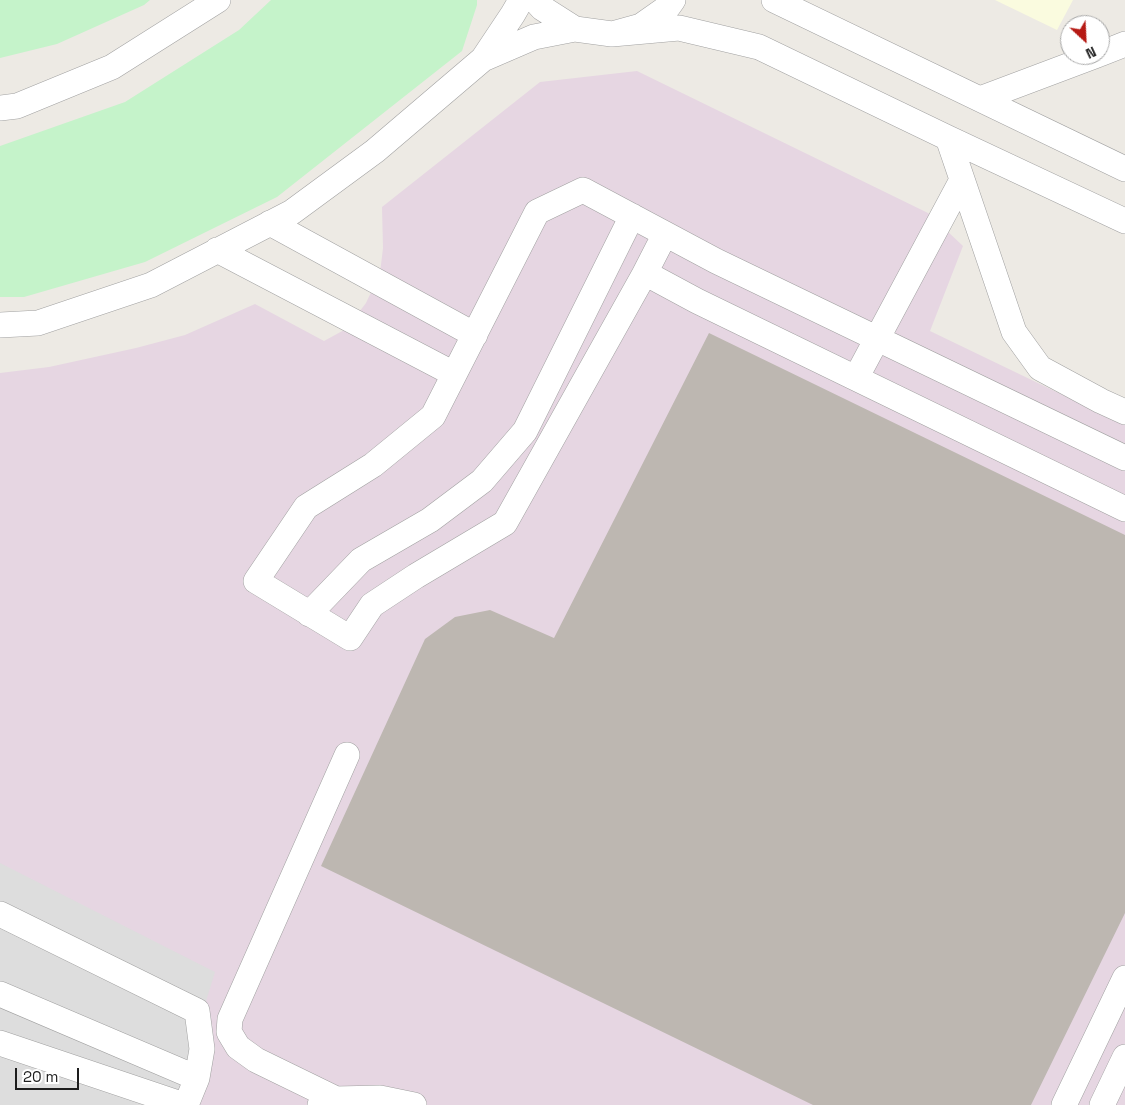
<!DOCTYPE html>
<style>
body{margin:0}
#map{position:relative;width:1125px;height:1105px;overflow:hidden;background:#edeae4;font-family:"Space Grotesk",sans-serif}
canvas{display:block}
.north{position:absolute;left:1060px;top:15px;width:50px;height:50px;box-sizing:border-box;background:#fff;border:1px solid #a5a5a5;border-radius:50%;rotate:155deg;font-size:14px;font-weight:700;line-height:20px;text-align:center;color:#1d1d1d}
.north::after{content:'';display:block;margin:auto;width:18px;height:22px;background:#b61a14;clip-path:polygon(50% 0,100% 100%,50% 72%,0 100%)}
.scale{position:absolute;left:15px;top:1068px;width:64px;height:22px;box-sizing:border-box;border:2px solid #1d1d1d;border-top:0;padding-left:6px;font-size:15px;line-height:18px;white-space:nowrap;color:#1d1d1d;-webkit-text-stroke:4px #fff;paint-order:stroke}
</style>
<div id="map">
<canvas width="1125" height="1105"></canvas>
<div class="north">N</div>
<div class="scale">20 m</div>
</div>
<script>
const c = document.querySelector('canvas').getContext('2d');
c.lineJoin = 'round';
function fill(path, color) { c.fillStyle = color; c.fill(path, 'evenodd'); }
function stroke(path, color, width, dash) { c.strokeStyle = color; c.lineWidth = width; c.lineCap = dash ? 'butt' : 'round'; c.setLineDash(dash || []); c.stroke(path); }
fill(new Path2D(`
 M 637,71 L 928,213 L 963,246 L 930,331 L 1125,425 L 1125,1105 L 0,1105 L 0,373 L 49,367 L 136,348 L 185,335 L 255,304 L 324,341 L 346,329 L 366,303 L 380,273 L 383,248 L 382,207 L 540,82 Z`), '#e6d6e2');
fill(new Path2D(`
 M 995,0 L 1073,0 L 1057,30 Z`), '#fafbdf');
fill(new Path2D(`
 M 0,0 L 150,0 L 144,5 L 57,44 L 0,58 Z
 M 271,0 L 477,0 L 477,5 L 462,51 L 277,197 L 145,262 L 24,297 L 0,297 L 0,146 L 125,102 L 239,30 Z`), '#c5f3ca');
fill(new Path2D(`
 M 0,863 L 215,972 L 174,1105 L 0,1105 Z`), '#ddd');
fill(new Path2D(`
 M 709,333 L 1125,535 L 1125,913 L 1031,1105 L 813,1105 L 321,866 L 425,639 L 455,617 L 490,610 L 554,638 Z`), '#bdb7b1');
const minor = new Path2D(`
 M 535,0 L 542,8 L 575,29 L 612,34 L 641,26 L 668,7 L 673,0
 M 774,0 L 1125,169
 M 612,34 L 679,28 L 759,47 L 948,138 L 1125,221
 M 1100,54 L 1125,44
 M 483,59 L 534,37 L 575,29
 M 980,99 L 1097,55
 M 0,108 L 17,106 L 112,67 L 218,0
 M 948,138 L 1014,332 L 1040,368 L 1101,401 L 1125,412
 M 270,223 L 475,335
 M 217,250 L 454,374
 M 645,273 L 665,234
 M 0,325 L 38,323 L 151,285 L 292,212 L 375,151 L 483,59 L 513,14 L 521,0
 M 856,378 L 962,180
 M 1125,458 L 716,261 L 583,190 L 537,212 L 433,416 L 373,465 L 306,507 L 256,581 L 350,638 L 372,605 L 416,576 L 505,523 L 645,273 L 697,301 L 1125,509
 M 309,614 L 361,560 L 430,520 L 482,481 L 525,431 L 632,216
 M 0,914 L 197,1011 L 202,1049 L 197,1078 L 186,1105
 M 0,994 L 197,1078
 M 0,1043 L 184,1105
 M 336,1099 L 256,1060 L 238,1047 L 229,1032 L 230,1019 L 347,755
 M 320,1105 L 336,1099 L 380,1098 L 414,1105
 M 1064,1105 L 1125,978
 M 1102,1105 L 1125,1057`);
stroke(minor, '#a1a1a1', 26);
stroke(minor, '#fff', 25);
</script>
